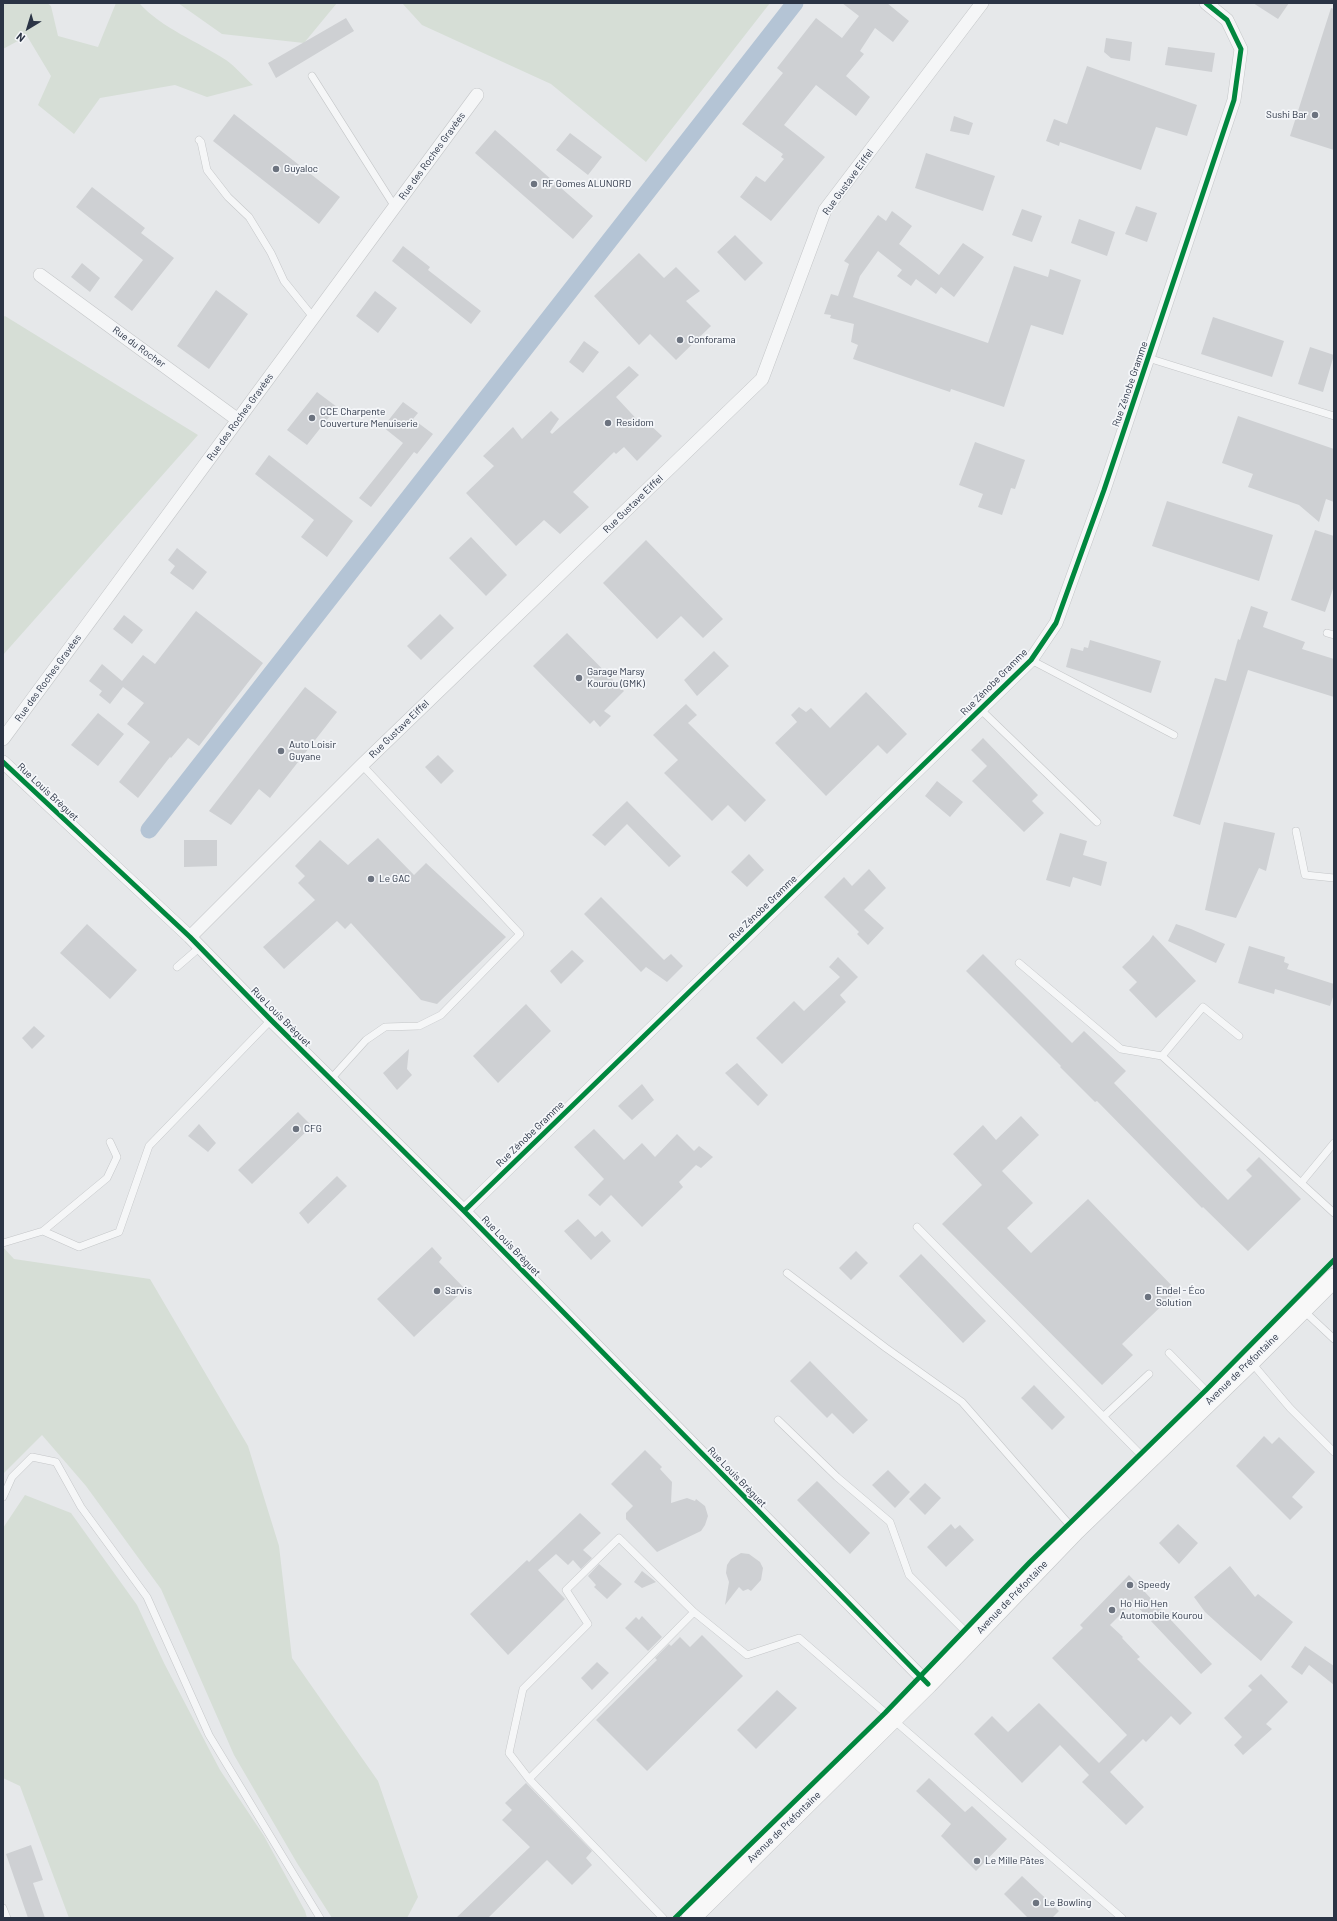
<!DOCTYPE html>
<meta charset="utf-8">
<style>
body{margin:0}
#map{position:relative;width:1337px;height:1921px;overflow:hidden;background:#e6e8ea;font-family:Barlow,sans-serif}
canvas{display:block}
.frame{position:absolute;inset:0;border:4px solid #2b3445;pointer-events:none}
.north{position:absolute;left:8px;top:8px;width:40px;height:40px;-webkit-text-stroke:3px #f4f6f9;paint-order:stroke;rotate:218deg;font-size:11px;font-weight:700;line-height:16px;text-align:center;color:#2b3445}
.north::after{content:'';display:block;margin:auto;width:14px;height:18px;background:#2b3445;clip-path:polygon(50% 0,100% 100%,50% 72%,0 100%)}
</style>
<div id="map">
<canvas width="1337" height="1921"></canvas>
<div class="frame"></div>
<div class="north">N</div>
</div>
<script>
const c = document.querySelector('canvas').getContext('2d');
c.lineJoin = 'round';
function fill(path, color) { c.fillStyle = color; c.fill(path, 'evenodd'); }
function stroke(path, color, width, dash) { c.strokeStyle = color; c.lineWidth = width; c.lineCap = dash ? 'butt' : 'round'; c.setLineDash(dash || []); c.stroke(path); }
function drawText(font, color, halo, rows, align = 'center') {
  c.font = font + ' Barlow,sans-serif'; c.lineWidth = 3.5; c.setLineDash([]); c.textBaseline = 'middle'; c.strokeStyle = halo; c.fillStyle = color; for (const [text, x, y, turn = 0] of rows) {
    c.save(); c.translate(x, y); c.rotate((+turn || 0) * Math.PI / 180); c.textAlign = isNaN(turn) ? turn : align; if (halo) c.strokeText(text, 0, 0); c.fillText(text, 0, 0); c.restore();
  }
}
fill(new Path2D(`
 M 3,3 L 47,3 L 51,6 L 58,36 L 98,47 L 116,3 L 139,3 C 163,29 197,41 226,60 C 236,67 244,77 253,85 L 207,97 L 175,85 L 100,98 L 74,134 L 38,105 L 51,76 L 27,36 L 3,49 Z
 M 178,3 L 337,3 L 304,43 L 222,34 Z
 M 402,3 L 770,3 L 646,162 L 551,84 L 422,25 Z
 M 5,316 L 198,435 L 3,655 L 3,317 Z
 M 3,1247 L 14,1259 L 150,1279 L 248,1446 L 279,1546 L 292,1658 L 378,1781 L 418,1897 L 407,1918 L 332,1918 L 297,1863 L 234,1755 L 161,1589 L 86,1486 L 42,1435 L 3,1474 Z
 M 25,1495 L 71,1513 L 137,1605 L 164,1663 L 220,1770 L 264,1836 L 305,1911 L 307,1918 L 69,1918 L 20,1786 L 3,1778 L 3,1528 Z`), '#d6ded6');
stroke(new Path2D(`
 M 149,830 L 795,3`), '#b4c4d5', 17);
fill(new Path2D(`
 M 842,3 L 887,3 L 909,21 L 893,42 L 875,28 L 860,51 L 864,54 L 846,76 L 870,97 L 856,116 L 816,85 L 784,125 L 825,157 L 771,221 L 740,197 L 756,176 L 765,182 L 784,159 L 781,157 L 783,154 L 742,124 L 783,73 L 777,68 L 816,18 L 842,38 L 859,16 Z
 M 1253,3 L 1289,3 L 1278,19 Z
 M 1331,8 L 1334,9 L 1334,150 L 1290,136 Z
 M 346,18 L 354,31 L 276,78 L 268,63 Z
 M 1106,38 L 1132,42 L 1130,61 L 1111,58 L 1104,52 Z
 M 1168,47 L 1215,53 L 1212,72 L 1165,65 Z
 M 1087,66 L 1197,105 L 1187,136 L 1156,127 L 1141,170 L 1060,142 L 1059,146 L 1046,141 L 1054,119 L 1067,124 Z
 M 234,114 L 340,197 L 319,224 L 213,141 Z
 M 954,116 L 973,123 L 969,135 L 950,131 Z
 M 495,130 L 593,216 L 573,239 L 475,153 Z
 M 570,133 L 602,157 L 588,175 L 556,150 Z
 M 926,153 L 995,176 L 983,211 L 915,188 Z
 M 92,187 L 145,228 L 141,233 L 174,258 L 132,311 L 114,297 L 143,260 L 76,207 Z
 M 1136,206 L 1157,213 L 1147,242 L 1125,234 Z
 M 1022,209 L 1042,216 L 1032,242 L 1012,235 Z
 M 892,211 L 912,226 L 899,244 L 939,275 L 963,243 L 984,257 L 954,297 L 941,287 L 936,294 L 916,279 L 911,286 L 897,276 L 902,270 L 878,251 L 860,276 L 853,297 L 988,343 L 1014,266 L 1048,277 L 1050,269 L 1081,280 L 1063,335 L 1031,325 L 1004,407 L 951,389 L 950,392 L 853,359 L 858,345 L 851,342 L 854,324 L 830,318 L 831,315 L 824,314 L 831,294 L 838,296 L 849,264 L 844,261 L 878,215 L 886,221 Z
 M 1079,219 L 1115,232 L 1107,256 L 1071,243 Z
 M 735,235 L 763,263 L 745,281 L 717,252 Z
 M 403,246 L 430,267 L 428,270 L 481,311 L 471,324 L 392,261 Z
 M 639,253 L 664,278 L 676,267 L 700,291 L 686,301 L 711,326 L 676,360 L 650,334 L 639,345 L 594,296 Z
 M 82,263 L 100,278 L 90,292 L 71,277 Z
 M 216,290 L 248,314 L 209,369 L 177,346 Z
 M 375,291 L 397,308 L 378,333 L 356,316 Z
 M 1213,317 L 1284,341 L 1272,377 L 1201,354 Z
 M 584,341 L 599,352 L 583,373 L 569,362 Z
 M 1310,347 L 1334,355 L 1323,392 L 1298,384 Z
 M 629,366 L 639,375 L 616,397 L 644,427 L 648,423 L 662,436 L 637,461 L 624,447 L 616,454 L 614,452 L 573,492 L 589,507 L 560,534 L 544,520 L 516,546 L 466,493 L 494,466 L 483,456 L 513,427 L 522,439 L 551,411 L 559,419 L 550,432 L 552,434 Z
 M 317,392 L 337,407 L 307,445 L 287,430 Z
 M 403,402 L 418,413 L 413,419 L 433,434 L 417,454 L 414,452 L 371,507 L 359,498 L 403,443 L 383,427 Z
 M 1238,416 L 1334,449 L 1334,502 L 1326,499 L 1319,522 L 1299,505 L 1248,487 L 1253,474 L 1222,463 Z
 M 975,442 L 1025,460 L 1015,489 L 1011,488 L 1002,515 L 978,507 L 983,494 L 959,485 Z
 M 269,455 L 353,521 L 327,557 L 301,537 L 314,520 L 255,474 Z
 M 1167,501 L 1273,535 L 1259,581 L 1152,546 Z
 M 1315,530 L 1334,536 L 1334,586 L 1325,612 L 1291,600 Z
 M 471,537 L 507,575 L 486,596 L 449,558 Z
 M 646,540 L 723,619 L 703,638 L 681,616 L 657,639 L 603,583 Z
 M 177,548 L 207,572 L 193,590 L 170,573 L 175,566 L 168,560 Z
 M 1251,606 L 1268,612 L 1263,627 L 1305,642 L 1302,649 L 1334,659 L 1334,697 L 1248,670 L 1200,825 L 1173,816 L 1215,678 L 1226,681 L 1238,639 L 1240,640 Z
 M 196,611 L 263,663 L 199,746 L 188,738 L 171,758 L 170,757 L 138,798 L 119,782 L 150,742 L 127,724 L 144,703 L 123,687 L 110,704 L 99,695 L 102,691 L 89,681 L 102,664 L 122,681 L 143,655 L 155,664 Z
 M 440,614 L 454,628 L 421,660 L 407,646 Z
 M 124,615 L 143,630 L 132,644 L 113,629 Z
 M 567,633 L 624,691 L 604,711 L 611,716 L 600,727 L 594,720 L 590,724 L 533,666 Z
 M 1090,640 L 1161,661 L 1151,693 L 1066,667 L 1071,648 L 1083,651 L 1084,647 L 1088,648 Z
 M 714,651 L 729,666 L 697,696 L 684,680 Z
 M 305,687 L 337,712 L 270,798 L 259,789 L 231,825 L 209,811 Z
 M 866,692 L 907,734 L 887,754 L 878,745 L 826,796 L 775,743 L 797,722 L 791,715 L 799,707 L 806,712 L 811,708 L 830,728 Z
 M 686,704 L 697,715 L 688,723 L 766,800 L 745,822 L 728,805 L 712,821 L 664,773 L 678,760 L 653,735 Z
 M 98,713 L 124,734 L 98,766 L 71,745 Z
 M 983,738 L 1038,795 L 1032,801 L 1044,813 L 1024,832 L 972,781 L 987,766 L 971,750 Z
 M 438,755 L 454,771 L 441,784 L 425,767 Z
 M 937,781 L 963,802 L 950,817 L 925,796 Z
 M 627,801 L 681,856 L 669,867 L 627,824 L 605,846 L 592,835 Z
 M 1224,822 L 1275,833 L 1266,871 L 1259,868 L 1236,918 L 1205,910 Z
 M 1060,833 L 1087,841 L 1083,855 L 1107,862 L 1101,886 L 1073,877 L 1070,887 L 1046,880 Z
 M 378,838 L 414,875 L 426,863 L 506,937 L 437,1004 L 421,1000 L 351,923 L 345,929 L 337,921 L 284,969 L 263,947 L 315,900 L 298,883 L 305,876 L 295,866 L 320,840 L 348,865 Z
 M 184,840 L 217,840 L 217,866 L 184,867 Z
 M 749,854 L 764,870 L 747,887 L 731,872 Z
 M 869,869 L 886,888 L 864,910 L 884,928 L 868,945 L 857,934 L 859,932 L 824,897 L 844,877 L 852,886 Z
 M 601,897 L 664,960 L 671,954 L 683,966 L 667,982 L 646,967 L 641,972 L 584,914 Z
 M 87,924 L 137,970 L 110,999 L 60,953 Z
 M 1176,924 L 1191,929 L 1225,944 L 1216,963 L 1168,941 Z
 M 1153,935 L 1196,981 L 1156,1018 L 1129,990 L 1137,982 L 1122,967 L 1149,941 Z
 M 1249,946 L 1285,957 L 1284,962 L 1289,964 L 1287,969 L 1334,984 L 1334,994 L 1330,1006 L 1275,989 L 1274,994 L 1238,983 Z
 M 572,950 L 584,961 L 561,984 L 550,971 Z
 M 983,954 L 1072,1043 L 1084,1031 L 1126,1071 L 1114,1083 L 1228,1200 L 1252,1176 L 1246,1170 L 1259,1157 L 1301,1199 L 1248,1251 L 1203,1207 L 1202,1208 L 1097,1101 L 1095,1102 L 1060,1067 L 1061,1066 L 966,971 Z
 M 838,957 L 858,977 L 840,995 L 846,1002 L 782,1064 L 756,1038 L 794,1001 L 804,1011 L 840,977 L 829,967 Z
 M 526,1004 L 551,1031 L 498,1083 L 473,1056 Z
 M 34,1026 L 45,1036 L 32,1049 L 22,1038 Z
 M 409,1049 L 407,1069 L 412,1075 L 397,1090 L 383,1073 Z
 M 737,1063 L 768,1095 L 758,1106 L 725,1073 Z
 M 642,1084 L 654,1100 L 632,1120 L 618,1106 Z
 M 298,1112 L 312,1126 L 252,1184 L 238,1170 Z
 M 1021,1116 L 1039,1135 L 1002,1171 L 1033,1203 L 1007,1228 L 1031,1253 L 1088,1199 L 1177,1291 L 1122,1344 L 1133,1355 L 1102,1385 L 942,1224 L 982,1185 L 953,1154 L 983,1125 L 996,1140 Z
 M 199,1124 L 216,1143 L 208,1152 L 188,1136 Z
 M 594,1129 L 624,1160 L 642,1143 L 655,1157 L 677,1134 L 694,1151 L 699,1146 L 713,1157 L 701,1168 L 696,1165 L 679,1182 L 683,1187 L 642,1227 L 611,1195 L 600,1206 L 588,1195 L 604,1179 L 574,1147 Z
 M 337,1176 L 347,1186 L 308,1224 L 299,1213 Z
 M 578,1219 L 595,1237 L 602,1231 L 611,1241 L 591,1260 L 564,1231 Z
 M 432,1247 L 442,1258 L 439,1262 L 465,1289 L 414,1337 L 377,1299 Z
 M 856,1251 L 868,1263 L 851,1280 L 839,1268 Z
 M 921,1254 L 986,1321 L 963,1343 L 899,1276 Z
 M 810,1361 L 868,1420 L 853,1434 L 832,1413 L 827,1418 L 790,1381 Z
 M 1034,1385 L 1065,1417 L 1052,1430 L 1021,1398 Z
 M 1264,1436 L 1272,1444 L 1279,1437 L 1315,1472 L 1292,1497 L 1303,1507 L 1290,1520 L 1236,1466 Z
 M 645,1450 L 662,1467 L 660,1469 L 672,1482 L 671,1503 L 687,1498 L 695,1501 L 696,1499 L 705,1506 L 708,1516 L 705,1525 L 701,1531 L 657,1552 L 626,1519 L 626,1513 L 633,1506 L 611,1484 Z
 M 888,1470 L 910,1492 L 895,1508 L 872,1485 Z
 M 817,1481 L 870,1533 L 850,1554 L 797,1500 Z
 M 925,1483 L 941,1498 L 925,1515 L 909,1499 Z
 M 580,1513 L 601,1533 L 583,1550 L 592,1558 L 581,1569 L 573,1560 L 568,1565 L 556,1554 L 538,1570 L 565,1599 L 508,1655 L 470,1614 L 527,1560 L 529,1562 Z
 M 951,1524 L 955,1529 L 960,1525 L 974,1540 L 946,1567 L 927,1547 Z
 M 1178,1524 L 1198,1543 L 1179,1564 L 1159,1543 Z
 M 741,1553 L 749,1554 L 760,1562 L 763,1568 L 761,1580 L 751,1591 L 748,1589 L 743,1591 L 739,1587 L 725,1605 L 729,1582 L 726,1573 L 727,1565 L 731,1559 Z
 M 599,1564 L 622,1584 L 607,1599 L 594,1587 L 596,1585 L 588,1576 Z
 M 1230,1566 L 1255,1597 L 1258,1594 L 1293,1622 L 1261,1661 L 1226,1631 L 1205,1612 L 1194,1597 Z
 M 642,1571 L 656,1582 L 642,1588 L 634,1582 Z
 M 1129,1575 L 1212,1664 L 1201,1674 L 1133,1602 L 1110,1625 L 1123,1637 L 1122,1638 L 1140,1657 L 1137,1659 L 1192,1713 L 1180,1725 L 1171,1716 L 1146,1742 L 1143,1739 L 1110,1772 L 1144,1807 L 1126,1825 L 1082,1782 L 1089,1775 L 1060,1745 L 1022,1783 L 974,1734 L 992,1716 L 1008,1732 L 1039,1703 L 1099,1763 L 1127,1735 L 1052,1658 L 1083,1628 L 1080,1625 Z
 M 642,1616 L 662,1637 L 648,1651 L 625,1628 L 636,1617 L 639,1620 Z
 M 702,1635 L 743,1676 L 647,1771 L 596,1720 L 657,1660 L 655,1658 L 669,1644 L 671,1646 L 680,1637 L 690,1647 Z
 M 1305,1646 L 1334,1666 L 1334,1685 L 1309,1665 L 1302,1675 L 1291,1667 Z
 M 597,1662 L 609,1673 L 592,1690 L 581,1678 Z
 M 1261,1674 L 1288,1702 L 1266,1724 L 1272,1729 L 1243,1755 L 1234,1745 L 1242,1737 L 1224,1718 L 1252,1690 L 1248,1686 Z
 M 777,1690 L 797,1708 L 756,1749 L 737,1730 Z
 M 929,1778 L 965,1812 L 972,1806 L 1007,1839 L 976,1871 L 941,1836 L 951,1824 L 916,1791 Z
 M 526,1783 L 592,1851 L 586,1858 L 592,1865 L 572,1885 L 547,1860 L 488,1918 L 456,1918 L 530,1847 L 502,1820 L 512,1810 L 505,1803 Z
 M 31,1845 L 43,1880 L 33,1883 L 45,1918 L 28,1918 L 6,1854 Z
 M 1022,1876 L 1059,1911 L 1052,1918 L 1028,1918 L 1004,1894 Z`), '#ced0d3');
const service = new Path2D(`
 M 312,76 L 395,207
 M 199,140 L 201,142 L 207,170 L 228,197 L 249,217 L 271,253 L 284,281 L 313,317
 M 1148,358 L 1334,416
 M 1327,633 L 1334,635
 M 1031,660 L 1174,735
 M 980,709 L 1097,822
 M 1296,831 L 1305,875 L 1334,878
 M 1019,963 L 1121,1049 L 1162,1056
 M 177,967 L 199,948
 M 1239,1036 L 1203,1007 L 1162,1056 L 1334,1213
 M 330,1080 L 366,1040 L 385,1027 L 419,1026 L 441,1015 L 520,934 L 362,765
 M 1301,1183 L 1334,1143
 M 917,1227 L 1147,1461
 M 43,1231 L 107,1178 L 117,1157 L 110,1142
 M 3,1243 L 43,1231 L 79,1247 L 119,1232 L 149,1146 L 271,1020
 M 787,1273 L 886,1348 L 962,1402 L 1075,1531
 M 1303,1310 L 1334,1339
 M 1169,1353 L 1213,1398
 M 1251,1362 L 1290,1408 L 1334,1452
 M 1104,1416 L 1149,1374
 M 778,1420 L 837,1477 L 890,1522 L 909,1575 L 972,1638
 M 3,1497 L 12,1477 L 32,1457 L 56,1462 L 81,1507 L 147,1597 L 209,1735 L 320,1918
 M 694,1612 L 529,1779 L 509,1753 L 523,1689 L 588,1624 L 566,1590 L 619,1538 L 694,1612 L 747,1655 L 799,1638 L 1122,1918
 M 529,1779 L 663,1918
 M 3,1908 L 7,1918`);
const minor = new Path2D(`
 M 40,275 L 238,420
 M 3,739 L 477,95
 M 3,762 L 190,937 L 271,1020 L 464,1211 L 928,1684
 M 190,937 L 362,765 L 762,379 L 825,210 L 982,3
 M 464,1211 L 1031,660 L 1056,623 L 1104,490 L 1234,100 L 1241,49 L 1227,20 L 1206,3`);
const secondary = new Path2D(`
 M 691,1918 L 928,1684 L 1075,1531 L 1250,1362 L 1334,1278`);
stroke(service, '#c4c6c8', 8);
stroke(minor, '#c4c6c8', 14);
stroke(secondary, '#c4c6c8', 20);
stroke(service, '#f5f6f7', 7);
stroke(minor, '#f5f6f7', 13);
stroke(secondary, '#f8f8f8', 19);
stroke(new Path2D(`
 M 3,762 L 190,937 L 271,1020 L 464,1211 L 928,1684
 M 464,1211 L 1031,660 L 1056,623 L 1104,490 L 1234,100 L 1241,49 L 1227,20 L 1206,3
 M 675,1918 L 885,1713 L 1030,1562 L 1206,1390 L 1334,1260`), '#00873e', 5);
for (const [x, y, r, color] of [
 [1315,115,4,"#6c737f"],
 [276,169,4,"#6c737f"],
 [534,184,4,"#6c737f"],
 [680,340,4,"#6c737f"],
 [312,418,4,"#6c737f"],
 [608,423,4,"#6c737f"],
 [579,678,4,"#6c737f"],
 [281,751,4,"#6c737f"],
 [371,879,4,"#6c737f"],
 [296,1129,4,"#6c737f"],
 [437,1291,4,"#6c737f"],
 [1148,1297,4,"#6c737f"],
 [1130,1585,4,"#6c737f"],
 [1112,1610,4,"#6c737f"],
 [977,1861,4,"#6c737f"],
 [1036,1903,4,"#6c737f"]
]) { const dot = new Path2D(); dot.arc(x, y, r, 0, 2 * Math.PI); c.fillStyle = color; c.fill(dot); stroke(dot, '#f4f6f9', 1.5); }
drawText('10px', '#2b3445', '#f4f6f9', [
 ["Sushi Bar",1307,115,"right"],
 ["Guyaloc",284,169],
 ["RF Gomes ALUNORD",542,184],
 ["Conforama",688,340],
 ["CCE Charpente",320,412],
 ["Couverture Menuiserie",320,424],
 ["Residom",616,423],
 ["Garage Marsy",587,672],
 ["Kourou (GMK)",587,684],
 ["Auto Loisir",289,745],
 ["Guyane",289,757],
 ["Le GAC",379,879],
 ["CFG",304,1129],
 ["Sarvis",445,1291],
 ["Endel - Éco",1156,1291],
 ["Solution",1156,1303],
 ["Speedy",1138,1585],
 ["Ho Hio Hen",1120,1604],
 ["Automobile Kourou",1120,1616],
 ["Le Mille Pâtes",985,1861],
 ["Le Bowling",1044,1903]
], 'left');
drawText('10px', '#2b3445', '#f4f6f9', [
 ["Rue des Roches Gravées",432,156,-54],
 ["Rue Gustave Eiffel",848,182,-54],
 ["Rue du Rocher",139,347,36],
 ["Rue Zénobe Gramme",1130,384,-71],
 ["Rue des Roches Gravées",240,417,-54],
 ["Rue Gustave Eiffel",633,504,-44],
 ["Rue des Roches Gravées",48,678,-54],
 ["Rue Zénobe Gramme",994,682,-45],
 ["Rue Gustave Eiffel",399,729,-44],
 ["Rue Louis Brèguet",48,792,43],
 ["Rue Zénobe Gramme",763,908,-44],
 ["Rue Louis Brèguet",281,1017,45],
 ["Rue Zénobe Gramme",530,1134,-44],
 ["Rue Louis Brèguet",511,1246,46],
 ["Avenue de Préfontaine",1242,1369,-44],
 ["Rue Louis Brèguet",737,1477,46],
 ["Avenue de Préfontaine",1012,1597,-46],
 ["Avenue de Préfontaine",784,1827,-44]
]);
</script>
